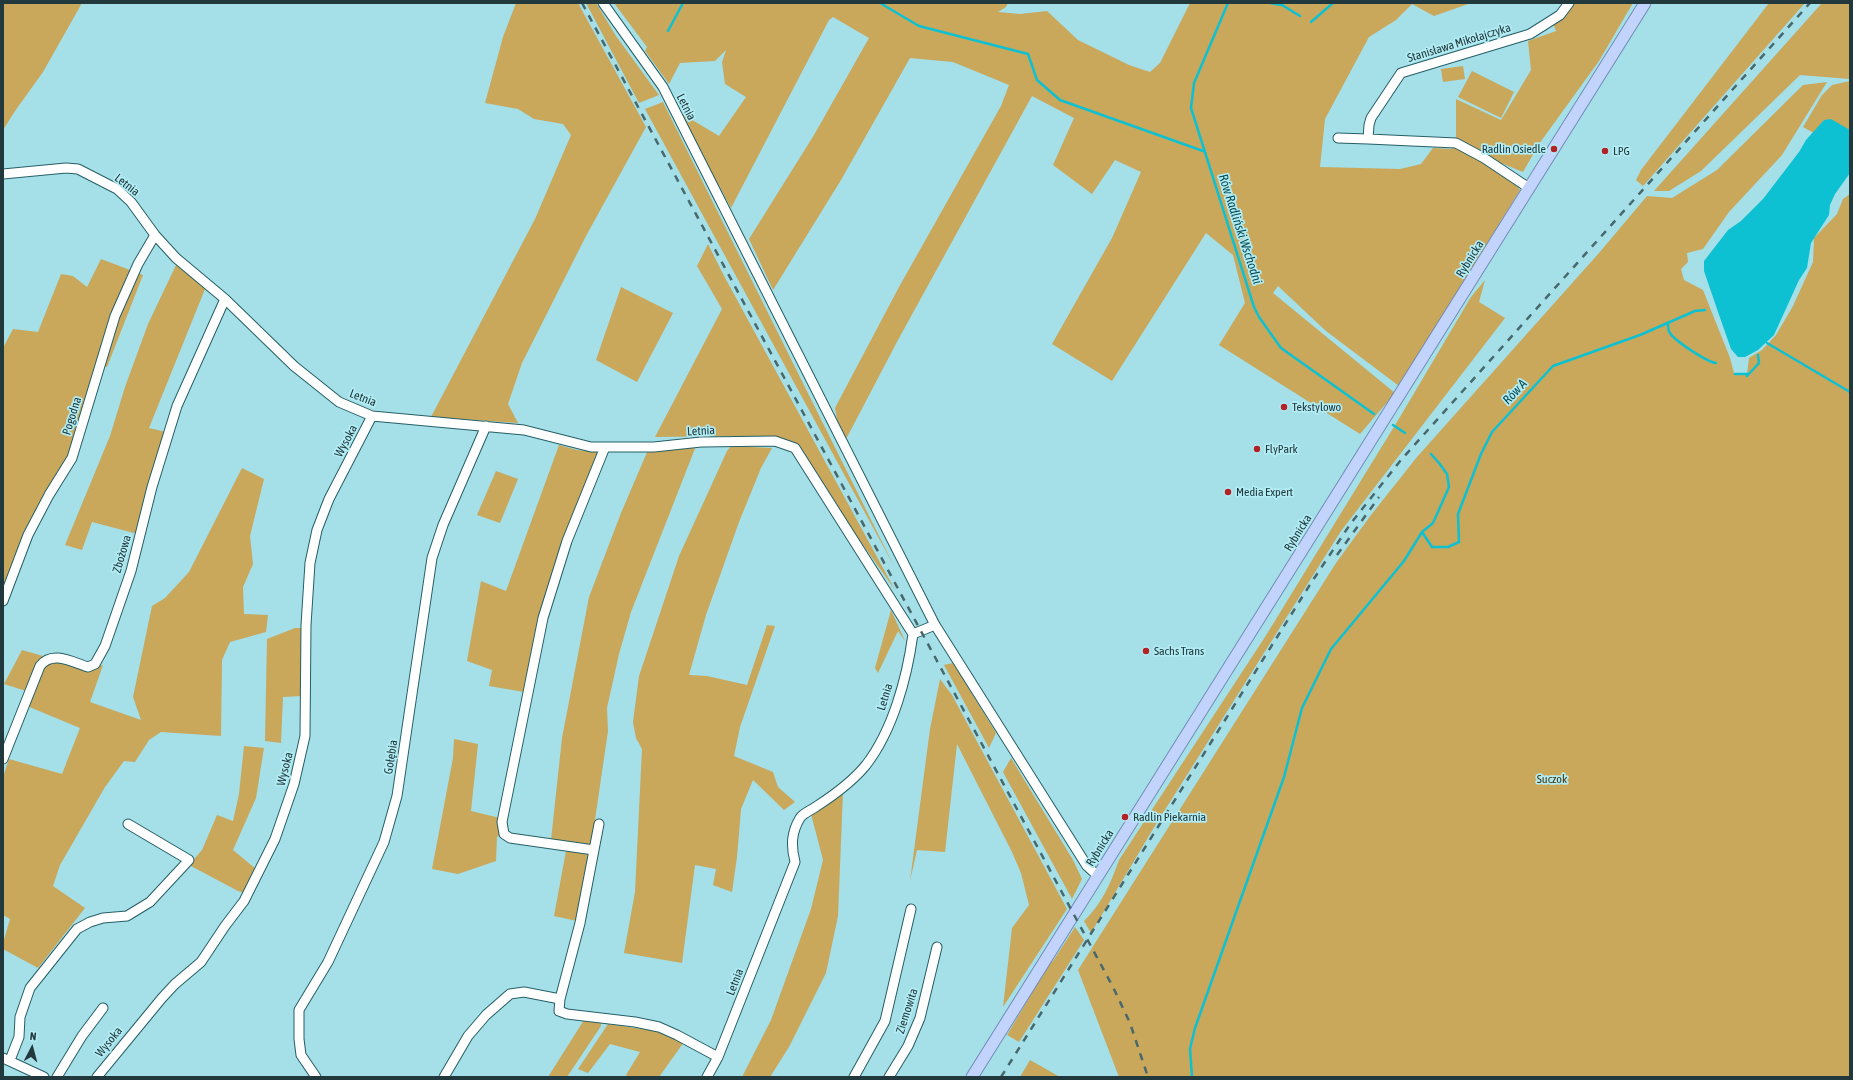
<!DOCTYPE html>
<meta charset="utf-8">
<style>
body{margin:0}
#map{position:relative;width:1853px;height:1080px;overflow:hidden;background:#a5dfe7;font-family:"Asap Condensed",sans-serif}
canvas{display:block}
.frame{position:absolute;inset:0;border:4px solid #21393c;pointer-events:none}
.north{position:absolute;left:12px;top:1028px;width:40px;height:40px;-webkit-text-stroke:3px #b2ecf4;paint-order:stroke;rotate:6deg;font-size:11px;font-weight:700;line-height:16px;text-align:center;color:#21393c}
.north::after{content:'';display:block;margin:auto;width:14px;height:18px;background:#21393c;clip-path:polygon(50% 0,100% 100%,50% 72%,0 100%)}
</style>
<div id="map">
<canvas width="1853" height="1080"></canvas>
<div class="frame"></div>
<div class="north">N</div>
</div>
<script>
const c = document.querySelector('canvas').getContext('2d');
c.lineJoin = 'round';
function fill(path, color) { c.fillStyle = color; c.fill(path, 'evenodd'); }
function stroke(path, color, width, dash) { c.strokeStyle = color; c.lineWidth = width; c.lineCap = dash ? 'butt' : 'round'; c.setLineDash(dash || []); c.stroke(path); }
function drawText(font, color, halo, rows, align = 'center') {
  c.font = font + ' "Asap Condensed",sans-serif'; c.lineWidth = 3.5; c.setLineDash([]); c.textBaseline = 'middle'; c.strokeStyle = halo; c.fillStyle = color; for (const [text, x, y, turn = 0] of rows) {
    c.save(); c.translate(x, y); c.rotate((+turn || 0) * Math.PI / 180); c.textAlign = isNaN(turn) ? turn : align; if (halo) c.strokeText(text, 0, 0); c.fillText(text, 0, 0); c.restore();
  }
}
fill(new Path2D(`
 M 3,3 L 82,3 L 43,72 L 15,111 L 3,130 Z
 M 516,3 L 578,3 L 646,127 L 586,236 L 522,363 L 508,404 L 518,423 L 431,417 L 535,219 L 571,135 L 563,124 L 534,119 L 518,109 L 485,103 L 503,37 Z
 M 586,3 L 596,3 L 616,36 L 659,95 L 639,103 Z
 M 614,3 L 1008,3 L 1006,7 L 998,12 L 1020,14 L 1047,11 L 1078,40 L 1129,65 L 1150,72 L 1160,63 L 1190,3 L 1471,3 L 1434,16 L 1412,4 L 1396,20 L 1369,37 L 1325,119 L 1320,167 L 1400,169 L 1421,164 L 1433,148 L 1452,149 L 1456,136 L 1456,99 L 1501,120 L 1531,70 L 1528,41 L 1556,31 L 1550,16 L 1558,11 L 1564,3 L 1633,3 L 1599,61 L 1539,144 L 1523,172 L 1501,163 L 1520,190 L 1399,386 L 1326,331 L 1278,286 L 1273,293 L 1395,393 L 1360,434 L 1219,345 L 1245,303 L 1233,255 L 1206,233 L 1112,381 L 1052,344 L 1112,238 L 1141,172 L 1115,160 L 1092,194 L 1053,165 L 1074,118 L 1032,96 L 898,340 L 845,441 L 838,426 L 835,408 L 899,287 L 1001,106 L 1009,85 L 953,62 L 910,58 L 841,180 L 773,290 L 749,239 L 814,135 L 869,38 L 833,17 L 829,20 L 731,208 L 679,112 L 719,136 L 746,97 L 725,84 L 722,62 L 726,50 L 715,61 L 680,63 L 669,84 L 645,51 L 647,47 Z
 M 1769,3 L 1805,3 L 1643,186 L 1636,180 L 1641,170 Z
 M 1822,3 L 1850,3 L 1850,79 L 1800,75 L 1701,171 L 1669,191 L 1654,191 Z
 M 1463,66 L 1465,79 L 1443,82 L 1441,69 Z
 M 1472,71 L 1514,92 L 1501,118 L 1458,97 Z
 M 1850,81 L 1850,130 L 1824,120 L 1814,133 L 1803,127 L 1822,95 L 1832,85 Z
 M 1827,82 L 1782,155 L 1729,212 L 1703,249 L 1687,253 L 1688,262 L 1681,269 L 1684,280 L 1703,290 L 1730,358 L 1734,373 L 1747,374 L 1749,358 L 1762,350 L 1776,335 L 1793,306 L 1813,262 L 1814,238 L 1837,214 L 1843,199 L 1850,194 L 1850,1077 L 1119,1077 L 1078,970 L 1336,563 L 1371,515 L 1417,457 L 1599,253 L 1647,196 L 1672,198 L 1717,170 L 1803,85 Z
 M 663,102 L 894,566 L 645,109 Z
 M 708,244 L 723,274 L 895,590 L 839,511 L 800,447 L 785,439 L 733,436 L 655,437 L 722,309 L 697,266 Z
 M 101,259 L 143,275 L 107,367 L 99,365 L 71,455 L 3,590 L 3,348 L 13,329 L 38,332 L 61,274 L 73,276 L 87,287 Z
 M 177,263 L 205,289 L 149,428 L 166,432 L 138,534 L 92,522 L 82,550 L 65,545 L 110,436 L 125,387 L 148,324 Z
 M 1485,280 L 1479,302 L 1505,318 L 1341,531 L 1156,824 L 1091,933 L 1084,921 C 1101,905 1111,883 1119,860 L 1265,637 L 1400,417 L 1471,297 Z
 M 621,287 L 673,313 L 637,382 L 596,360 Z
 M 559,445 L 577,450 L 599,452 L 524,692 L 489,686 L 492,670 L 467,661 L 481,581 L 506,591 Z
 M 696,446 L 631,612 L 619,654 L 607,708 L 608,731 L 591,847 L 551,840 L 562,738 L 589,597 L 621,513 L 648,450 Z
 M 731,446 L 772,448 L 761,468 L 739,522 L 706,615 L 689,675 L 707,676 L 747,685 L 767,625 L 775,626 L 740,727 L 734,756 L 773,772 L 778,787 L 795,802 L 784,810 L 753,780 L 741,809 L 737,857 L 732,892 L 713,885 L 716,869 L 695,865 L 682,963 L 624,953 L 635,892 L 642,749 L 636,738 L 633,722 L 639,676 L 679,556 L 727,451 Z
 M 242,468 L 264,479 L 250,536 L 253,564 L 243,587 L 244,614 L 268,615 L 266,632 L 230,642 L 222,660 L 221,736 L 161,732 L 149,740 L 135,762 L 124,761 L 105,787 L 60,865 L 53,886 L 85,908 L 38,968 L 3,949 L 3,943 L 10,919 L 3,915 L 3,777 L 9,759 L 62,774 L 80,728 L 27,706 L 41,670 L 47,663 L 55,661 L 90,669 L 103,665 L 90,702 L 141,720 L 133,697 L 152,606 L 165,598 L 189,572 Z
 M 496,471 L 518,479 L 500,523 L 477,515 Z
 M 891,610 L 905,641 L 898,631 L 878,673 L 875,668 Z
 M 295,628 L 303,628 L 302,696 L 283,697 L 281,743 L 265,741 L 267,639 Z
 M 22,650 L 43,656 L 26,691 L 4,684 Z
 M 953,663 L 996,733 L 989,748 L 944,665 Z
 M 940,679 L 952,695 L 1067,909 L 1003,1007 L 1012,928 L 1029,905 L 1021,873 L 1012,852 L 957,744 L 945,852 L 917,850 L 910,881 L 930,729 Z
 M 454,739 L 478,744 L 471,811 L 500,818 L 504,838 L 497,836 L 496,861 L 458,874 L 432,869 L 453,758 Z
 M 244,746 L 264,748 L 256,798 L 233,850 L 262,874 L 251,895 L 238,891 L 189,865 L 202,850 L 217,815 L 233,821 L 239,794 Z
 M 1011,758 L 1073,860 L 1082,879 L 1072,899 L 1003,772 Z
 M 843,792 L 838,916 L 826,973 L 789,1047 L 770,1077 L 742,1077 L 771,1020 L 811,909 L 823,860 L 811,814 Z
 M 566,851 L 585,852 L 588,857 L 577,921 L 554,916 Z
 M 1075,927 L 1084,940 L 1019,1042 L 1007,1035 L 1049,964 L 1053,961 Z
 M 584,1020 L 601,1023 L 601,1026 L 567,1077 L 548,1077 Z
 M 608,1024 L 662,1032 L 684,1042 L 659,1077 L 629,1077 L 626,1075 L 640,1052 L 610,1044 L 588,1073 L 578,1069 Z
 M 1030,1060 L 1060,1077 L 1020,1077 Z`), '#c9a75b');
fill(new Path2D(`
 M 1831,119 L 1850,130 L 1850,173 L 1835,194 L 1830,205 L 1829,215 L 1811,243 L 1807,268 L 1799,280 L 1774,335 L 1758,350 L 1745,357 L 1738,357 L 1731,349 L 1717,309 L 1704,271 L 1704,261 L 1728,230 L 1741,221 L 1763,199 L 1799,152 L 1806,140 L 1824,120 Z`), '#0dc1d2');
stroke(new Path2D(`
 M 880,3 L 919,26 L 1028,54 L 1037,80 L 1060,100 L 1203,151
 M 1228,3 L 1194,83 L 1191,108 L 1254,307 L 1259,317 L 1281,348 L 1374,414
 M 1270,3 L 1282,5 L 1300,16
 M 1311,22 L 1333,3
 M 668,31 L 683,3
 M 1668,324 C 1668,327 1668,331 1670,333 C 1675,341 1707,362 1716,363
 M 1767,343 L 1850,392
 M 1735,374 L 1748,374
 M 1747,376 L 1759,363 L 1758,355
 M 1393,425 L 1405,433
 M 1422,532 L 1432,547 L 1448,547 L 1459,542 L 1458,514 L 1481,454 L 1492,432 L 1553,366 L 1640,335 L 1695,311 L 1705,310
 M 1192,1077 L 1190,1049 L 1195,1028 L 1284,777 L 1302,708 L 1331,649 L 1404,561 L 1422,532 L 1433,523 L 1449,487 L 1447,474 L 1439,463 L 1431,454`), '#0dc1d2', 2.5);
const minor = new Path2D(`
 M 603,3 L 663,87 L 935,625 L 1087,866 L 1098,876
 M 1338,138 L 1368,139
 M 3,174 L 66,168 L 78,169 L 117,189 L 131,202 L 155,235 L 176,258 L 225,299 L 294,366 L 339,402 L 372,416 L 524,430 L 591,447 L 654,447 L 701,442 L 775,441 L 795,448 L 913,634 C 907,678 893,730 866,765 C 853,781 834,795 817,806 C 812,810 803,813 800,818 C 791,833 791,846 795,862 L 718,1057
 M 1529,188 L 1484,158 L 1456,143 L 1368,139 L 1369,125 L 1371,118 L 1401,73 L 1530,34 L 1560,15 L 1569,3
 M 3,601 L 28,535 L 49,495 L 72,458 L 115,316 L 138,264 L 155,235
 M 913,634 L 935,625
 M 3,759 L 40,666 C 52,650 72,662 88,667 L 95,664 L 105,646 L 131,571 L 152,487 L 177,406 L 225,299
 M 599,824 L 580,923 L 560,999 L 559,1011 L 567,1014 L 635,1022 L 659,1027 L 677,1035 L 718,1057 L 707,1077
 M 594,850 L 510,838 L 504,834 L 502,822 L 543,618 L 567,541 L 605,447
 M 3,1058 L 44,1077
 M 10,1060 L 19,1037 L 20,1017 L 30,988 L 77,929 L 90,922 L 103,918 L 127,916 L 150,902 L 189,860 L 128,824
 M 57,1077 L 82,1036 L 103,1008
 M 97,1077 L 162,998 L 175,984 L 201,962 L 225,926 L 244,901 L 275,839 L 294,784 L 305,736 L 306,625 L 310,563 L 317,530 L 329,499 L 372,416
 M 316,1077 L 301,1055 L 299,1039 L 299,1010 L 328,962 L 384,842 L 397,796 L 432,558 L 443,525 L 486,426
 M 444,1077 L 468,1036 L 486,1015 L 510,994 L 524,992 L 560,999
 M 854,1077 L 885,1021 L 911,909
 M 889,1077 L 908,1046 L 920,1018 L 937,947`);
const major = new Path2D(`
 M 972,1077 L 1645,3`);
stroke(minor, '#255f66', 11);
stroke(major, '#708bb7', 13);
stroke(minor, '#fff', 9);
stroke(major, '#c2d4fb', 11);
stroke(new Path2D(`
 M 582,3 L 1113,987 L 1130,1023 L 1148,1077
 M 1337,555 L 1379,497
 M 1001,1077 L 1311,583 L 1351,523 L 1401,460 L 1810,3`), '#47686d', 2.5, [7, 7]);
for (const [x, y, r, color] of [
 [1554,149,4,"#b22124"],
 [1605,151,4,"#b22124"],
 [1284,407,4,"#b22124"],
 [1257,449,4,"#b22124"],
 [1228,492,4,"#b22124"],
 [1146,651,4,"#b22124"],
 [1125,817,4,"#b22124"]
]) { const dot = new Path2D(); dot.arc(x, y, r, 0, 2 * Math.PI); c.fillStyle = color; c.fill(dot); stroke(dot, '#b2ecf4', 1.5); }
drawText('12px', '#21393c', '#b2ecf4', [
 ["Stanisława Mikołajczyka",1459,43,-17],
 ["Letnia",686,107,63],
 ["Letnia",127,185,38],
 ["Rybnicka",1470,259,-58],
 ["Letnia",363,398,21],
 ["Pogodna",72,416,-73],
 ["Letnia",701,431,-3],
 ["Wysoka",346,441,-62],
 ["Rybnicka",1298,533,-58],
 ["Zbożowa",122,554,-74],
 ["Letnia",885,697,-73],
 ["Gołębia",391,757,-81],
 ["Wysoka",285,769,-76],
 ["Rybnicka",1100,848,-58],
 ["Letnia",735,982,-69],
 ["Ziemowita",907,1011,-72],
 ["Wysoka",109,1042,-51]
]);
drawText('12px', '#21393c', '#b2ecf4', [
 ["Radlin Osiedle",1546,149,"right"],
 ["LPG",1613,151],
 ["Tekstylowo",1292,407],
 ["FlyPark",1265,449],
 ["Media Expert",1236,492],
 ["Sachs Trans",1154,651],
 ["Radlin Piekarnia",1133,817]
], 'left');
drawText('12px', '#453409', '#b2ecf4', [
 ["Suczok",1552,779]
]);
drawText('italic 13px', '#094c54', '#b2ecf4', [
 ["Rów Radliński Wschodni",1240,229,72],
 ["Rów A",1515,392,-47]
]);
</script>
